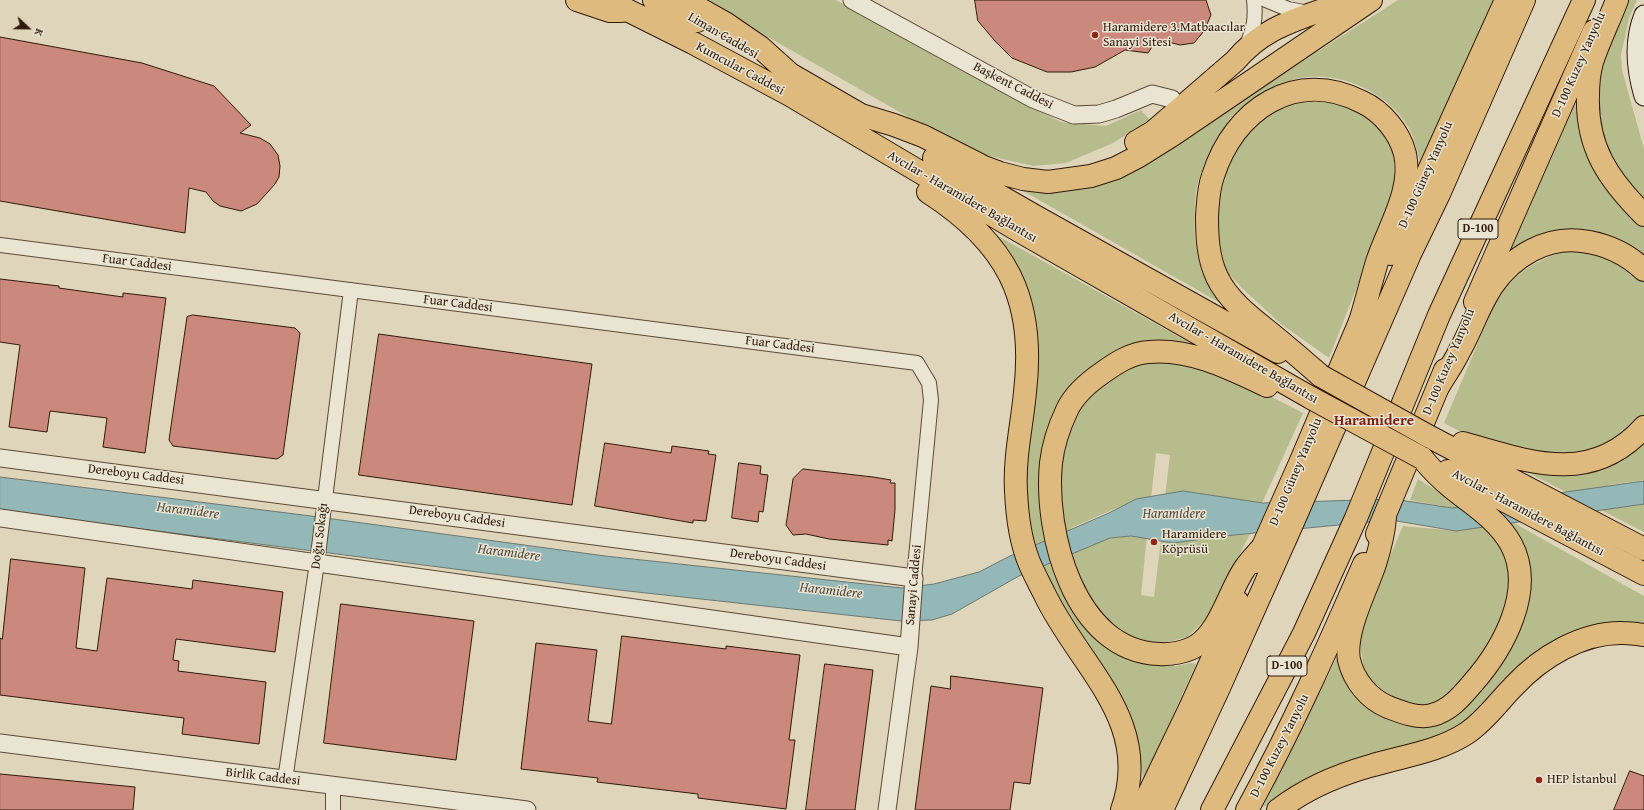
<!DOCTYPE html>
<meta charset="utf-8">
<style>
body{margin:0}
#map{position:relative;width:1644px;height:810px;overflow:hidden;background:#ded5bb;font-family:"Gentium Book Plus",serif}
canvas{display:block}
.north{position:absolute;left:8px;top:8px;width:40px;height:40px;-webkit-text-stroke:3px #eae4d3;paint-order:stroke;rotate:112deg;font-size:11px;font-weight:700;line-height:16px;text-align:center;color:#301b09}
.north::after{content:'';display:block;margin:auto;width:14px;height:18px;background:#301b09;clip-path:polygon(50% 0,100% 100%,50% 72%,0 100%)}
</style>
<div id="map">
<canvas width="1644" height="810"></canvas>
<div class="north">K</div>
</div>
<script>
const c = document.querySelector('canvas').getContext('2d');
c.lineJoin = 'round';
function fill(path, color) { c.fillStyle = color; c.fill(path, 'evenodd'); }
function stroke(path, color, width, dash) { c.strokeStyle = color; c.lineWidth = width; c.lineCap = dash ? 'butt' : 'round'; c.setLineDash(dash || []); c.stroke(path); }
function drawText(font, color, halo, rows, align = 'center') {
  c.font = font + ' "Gentium Book Plus",serif'; c.lineWidth = 3; c.setLineDash([]); c.textBaseline = 'middle'; c.strokeStyle = halo; c.fillStyle = color; for (const [text, x, y, turn = 0] of rows) {
    c.save(); c.translate(x, y); c.rotate((+turn || 0) * Math.PI / 180); c.textAlign = isNaN(turn) ? turn : align; if (halo) c.strokeText(text, 0, 0); c.fillText(text, 0, 0); c.restore();
  }
}
fill(new Path2D(`
 M 703,0 L 836,0 L 1013,98 L 1061,122 L 1106,126 L 1141,110 L 1150,120 L 1113,143 L 1066,163 L 1033,166 L 968,151 Z
 M 1398,0 L 1494,0 L 1420,162 C 1417,152 1415,139 1410,130 C 1392,96 1346,73 1308,77 C 1291,78 1277,87 1263,95 C 1254,100 1241,107 1233,115 C 1224,125 1201,170 1198,183 C 1194,195 1194,230 1196,243 C 1200,266 1212,285 1222,304 L 1018,188 L 1136,168 Z
 M 1626,0 L 1637,0 L 1629,18 L 1621,55 L 1622,70 L 1644,149 L 1644,199 L 1621,175 L 1607,149 L 1596,118 L 1602,55 Z
 M 1332,99 L 1378,123 L 1394,152 L 1394,193 L 1329,358 L 1281,324 L 1243,289 L 1222,267 L 1216,240 L 1215,203 L 1237,146 L 1258,122 L 1277,109 L 1306,100 Z
 M 1575,102 L 1580,129 L 1635,216 L 1644,226 L 1644,258 L 1622,241 L 1505,259 Z
 M 998,236 L 1192,344 L 1154,343 L 1072,390 L 1046,528 L 1127,657 C 1145,664 1155,665 1174,663 L 1175,666 L 1192,663 L 1196,664 L 1145,777 L 1143,777 L 1133,722 L 1122,700 L 1056,600 L 1035,552 L 1028,522 L 1026,468 L 1039,355 L 1035,315 L 1022,278 Z
 M 1568,250 L 1598,251 L 1640,276 L 1644,281 L 1644,417 L 1603,450 L 1573,455 L 1536,454 L 1471,437 L 1444,423 L 1494,305 C 1517,271 1530,263 1568,250 Z
 M 1183,361 L 1231,376 L 1303,413 L 1262,503 L 1185,491 L 1165,497 L 1170,455 L 1156,453 L 1150,508 L 1121,506 L 1071,528 L 1080,547 L 1110,538 L 1147,535 L 1141,595 L 1154,597 L 1161,540 L 1250,534 L 1207,618 L 1187,637 L 1160,644 L 1132,637 L 1111,622 L 1087,597 L 1073,566 L 1058,507 L 1062,456 L 1074,416 L 1093,388 L 1140,362 Z
 M 1644,442 L 1644,480 L 1609,485 L 1612,507 L 1644,503 L 1644,532 L 1523,470 L 1554,475 L 1583,474 L 1613,464 Z
 M 1418,479 L 1450,499 L 1480,521 L 1496,539 L 1508,558 L 1512,581 L 1498,637 L 1448,700 L 1416,709 L 1375,689 L 1361,667 L 1363,665 L 1359,637 L 1361,624 L 1403,526 L 1457,531 L 1453,508 L 1410,500 Z
 M 1505,518 L 1644,596 L 1644,626 L 1548,645 L 1520,664 L 1486,702 L 1459,726 L 1440,737 L 1335,767 L 1263,807 L 1340,651 C 1342,661 1344,671 1348,681 C 1359,711 1389,720 1418,726 L 1515,636 Z`), '#b7bc8c');
const water = new Path2D(`
 M 0,477 L 311,516 L 605,556 L 902,588 L 934,584 L 979,572 L 1010,556 L 1109,513 L 1136,499 L 1183,491 L 1263,503 L 1393,499 L 1452,508 L 1644,481 L 1644,504 L 1456,531 L 1391,520 L 1234,535 L 1173,543 L 1131,536 L 1110,538 L 1019,576 L 952,614 L 932,620 L 901,621 L 619,590 L 0,511 Z`);
fill(water, '#94b7b7');
stroke(water, '#6c7971', 1);
const building = new Path2D(`
 M 975,0 L 1206,0 L 1211,15 L 1204,31 L 1194,43 L 1180,45 L 1157,39 L 1148,53 L 1125,50 L 1095,67 L 1071,72 L 1047,72 L 1012,58 L 995,41 L 978,21 Z
 M 0,37 L 142,63 L 214,86 L 251,125 L 240,133 L 260,138 L 270,144 L 278,155 L 280,166 L 279,177 L 275,184 L 257,204 L 241,211 L 220,206 L 213,201 L 206,192 L 189,188 L 185,233 L 0,201 Z
 M 0,279 L 59,286 L 59,288 L 123,297 L 123,293 L 166,298 L 145,453 L 103,447 L 107,418 L 50,411 L 47,432 L 9,427 L 20,345 L 0,342 Z
 M 193,315 L 295,328 L 300,333 L 283,455 L 277,459 L 173,446 L 169,440 L 187,317 Z
 M 379,334 L 592,364 L 572,505 L 359,475 Z
 M 605,443 L 671,453 L 672,446 L 709,451 L 708,454 L 716,455 L 706,521 L 693,520 L 693,523 L 595,506 Z
 M 739,463 L 761,466 L 760,474 L 768,475 L 763,512 L 759,511 L 758,522 L 732,518 Z
 M 803,469 L 873,477 L 891,480 L 890,483 L 895,483 L 895,510 L 892,541 L 888,540 L 888,545 L 829,539 L 806,534 L 793,535 L 786,525 L 793,479 Z
 M 11,559 L 85,568 L 76,648 L 97,651 L 107,578 L 192,589 L 193,580 L 283,592 L 275,652 L 176,639 L 173,660 L 179,661 L 178,671 L 266,682 L 259,744 L 182,734 L 184,718 L 0,695 L 0,638 L 2,639 Z
 M 341,604 L 474,621 L 456,760 L 324,743 Z
 M 622,636 L 726,649 L 726,646 L 800,655 L 789,740 L 795,740 L 786,809 L 698,798 L 698,794 L 597,782 L 598,778 L 521,769 L 536,643 L 597,650 L 588,721 L 611,724 Z
 M 825,664 L 873,670 L 855,810 L 806,810 Z
 M 951,676 L 1043,688 L 1030,784 L 1014,782 L 1010,810 L 915,810 L 931,686 L 950,689 Z
 M 1630,771 L 1644,776 L 1644,810 L 1614,810 Z
 M 0,774 L 135,787 L 133,810 L 0,810 Z`);
fill(building, '#cb887c');
stroke(building, '#301b09', 1);
const minor = new Path2D(`
 M 1266,0 L 1288,9 L 1309,13
 M 1246,46 C 1254,30 1256,17 1254,0
 M 0,245 L 917,363 L 929,383 L 931,400 L 914,578
 M 285,780 L 317,563 L 351,290
 M 333,810 L 333,786`);
const tertiary = new Path2D(`
 M 852,0 L 1033,99 L 1074,115 L 1099,114 L 1116,109 L 1152,94 L 1172,99 L 1179,109
 M 0,458 L 914,578 L 909,647 L 887,810
 M 0,518 L 909,647
 M 0,743 L 527,810`);
const secondary = new Path2D(`
 M 1644,15 C 1633,42 1636,69 1644,96`);
const primary = new Path2D(`
 M 1391,254 L 1506,0
 M 1475,302 L 1594,31
 M 1377,534 L 1445,370
 M 1256,562 L 1300,463 L 1367,305
 M 1141,810 L 1190,708 L 1238,602
 M 1247,810 C 1291,730 1328,647 1364,564`);
const trunk = new Path2D(`
 M 577,0 L 610,11 L 622,11
 M 607,0 L 693,43 L 790,95 L 1021,232 L 1313,399
 M 654,0 L 697,21
 M 684,0 L 725,23 L 760,47 L 790,74 L 861,115 L 894,125 L 923,136 L 984,167 L 1000,173 L 1023,179 L 1048,182 L 1091,176 L 1116,168 L 1139,156 L 1174,134 L 1371,0
 M 1617,0 C 1609,21 1599,41 1592,62 C 1589,73 1588,84 1588,95 C 1586,148 1609,180 1644,215
 M 1136,142 L 1153,132 L 1235,61 C 1268,22 1305,19 1348,0
 M 934,158 L 1033,215 L 1278,352
 M 928,192 C 1007,243 1036,299 1025,392 C 1022,425 1014,458 1016,491 C 1017,514 1020,540 1029,562 C 1033,572 1039,583 1044,593 C 1078,666 1154,720 1122,810
 M 1321,376 C 1306,363 1290,349 1274,336 C 1253,319 1229,302 1217,277 C 1208,258 1207,237 1207,216 C 1208,203 1208,189 1213,176 C 1234,109 1296,68 1362,102 C 1382,111 1400,133 1405,154 C 1413,191 1388,228 1377,262 C 1371,282 1366,302 1360,322
 M 1438,387 C 1445,375 1454,363 1460,350 C 1472,329 1479,305 1493,285 C 1513,256 1547,236 1582,241 C 1607,244 1626,253 1644,270
 M 1430,437 L 1644,549
 M 1463,443 C 1529,462 1591,486 1644,427
 M 1448,471 L 1644,574
 M 1385,517 C 1384,534 1380,548 1375,564 C 1366,591 1344,631 1349,660 C 1354,681 1369,699 1388,707 C 1401,712 1418,719 1432,715 C 1449,711 1461,697 1472,684 C 1503,649 1536,590 1511,544 C 1497,519 1473,505 1452,488 C 1441,479 1431,469 1422,458
 M 1265,544 C 1259,552 1251,559 1245,568 C 1229,591 1221,630 1196,646 C 1186,652 1170,655 1159,654 C 1074,651 1044,532 1051,463 C 1053,445 1059,427 1067,410 C 1074,395 1089,382 1102,373 C 1116,363 1131,353 1149,352 C 1190,348 1231,369 1267,386
 M 1162,810 L 1218,690 L 1293,522 L 1410,254 L 1439,194 L 1524,0
 M 1212,810 L 1304,633 L 1356,518 L 1439,315 L 1584,0
 M 1278,810 C 1305,789 1338,775 1370,766 C 1403,756 1438,752 1467,733 C 1486,720 1499,701 1514,686 C 1541,657 1582,632 1623,633 C 1630,633 1637,634 1644,635`);
stroke(minor, '#5c4a36', 16);
stroke(tertiary, '#5c4a36', 19);
stroke(secondary, '#301b09', 21);
stroke(primary, '#301b09', 24);
stroke(trunk, '#301b09', 24);
stroke(minor, '#eae4d3', 14);
stroke(tertiary, '#eae4d3', 17);
stroke(secondary, '#eae4d3', 19);
stroke(primary, '#dfba7e', 22);
stroke(trunk, '#dfba7e', 22);
const trunkBridge = new Path2D(`
 M 1321,376 L 1430,437
 M 1313,399 L 1422,458`);
stroke(trunkBridge, '#301b09', 24, []);
stroke(trunkBridge, '#dfba7e', 22);
for (const [x, y, r, color] of [
 [1095,35,4,"#8f2418"],
 [1154,542,4,"#8f2418"],
 [1539,780,4,"#8f2418"]
]) { const dot = new Path2D(); dot.arc(x, y, r, 0, 2 * Math.PI); c.fillStyle = color; c.fill(dot); stroke(dot, '#eae4d3', 1.5); }
for (const [x, y, w] of [
 [1478,229,40],
 [1287,666,40]
]) { const box = new Path2D(); box.roundRect(x - w / 2, y - 10, w, 20, 3); c.fillStyle = '#eae4d3'; c.fill(box); stroke(box, '#301b09', 1); }
drawText('bold 12px', '#301b09', null, [
 ["D-100",1478,229],
 ["D-100",1287,666]
]);
drawText('13px', '#301b09', '#eae4d3', [
 ["Haramidere 3.Matbaacılar",1103,28],
 ["Sanayi Sitesi",1103,43],
 ["Haramidere",1162,535],
 ["Köprüsü",1162,550],
 ["HEP İstanbul",1547,780]
], 'left');
drawText('13px', '#301b09', '#eae4d3', [
 ["Liman Caddesi",723,36,30],
 ["D-100 Kuzey Yanyolu",1579,65,-66],
 ["Kumcular Caddesi",740,69,28],
 ["Başkent Caddesi",1013,86,27],
 ["D-100 Güney Yanyolu",1426,175,-66],
 ["Avcılar - Haramidere Bağlantısı",962,197,30],
 ["Fuar Caddesi",137,263,7],
 ["Fuar Caddesi",458,304,7],
 ["Fuar Caddesi",780,345,7],
 ["Avcılar - Haramidere Bağlantısı",1243,358,30],
 ["D-100 Kuzey Yanyolu",1449,362,-67],
 ["D-100 Güney Yanyolu",1296,472,-67],
 ["Dereboyu Caddesi",136,475,7],
 ["Avcılar - Haramidere Bağlantısı",1528,513,28],
 ["Dereboyu Caddesi",457,517,8],
 ["Doğu Sokağı",320,536,-83],
 ["Dereboyu Caddesi",778,560,8],
 ["Sanayi Caddesi",914,585,-85],
 ["D-100 Kuzey Yanyolu",1280,746,-63],
 ["Birlik Caddesi",263,777,7]
]);
drawText('italic 14px', '#4e4a3d', '#eae4d3', [
 ["Haramidere",188,511,7],
 ["Haramidere",1174,514],
 ["Haramidere",509,553,7],
 ["Haramidere",831,591,6]
]);
drawText('bold 15px', '#7a1f14', '#eae4d3', [
 ["Haramidere",1374,421]
]);
</script>
